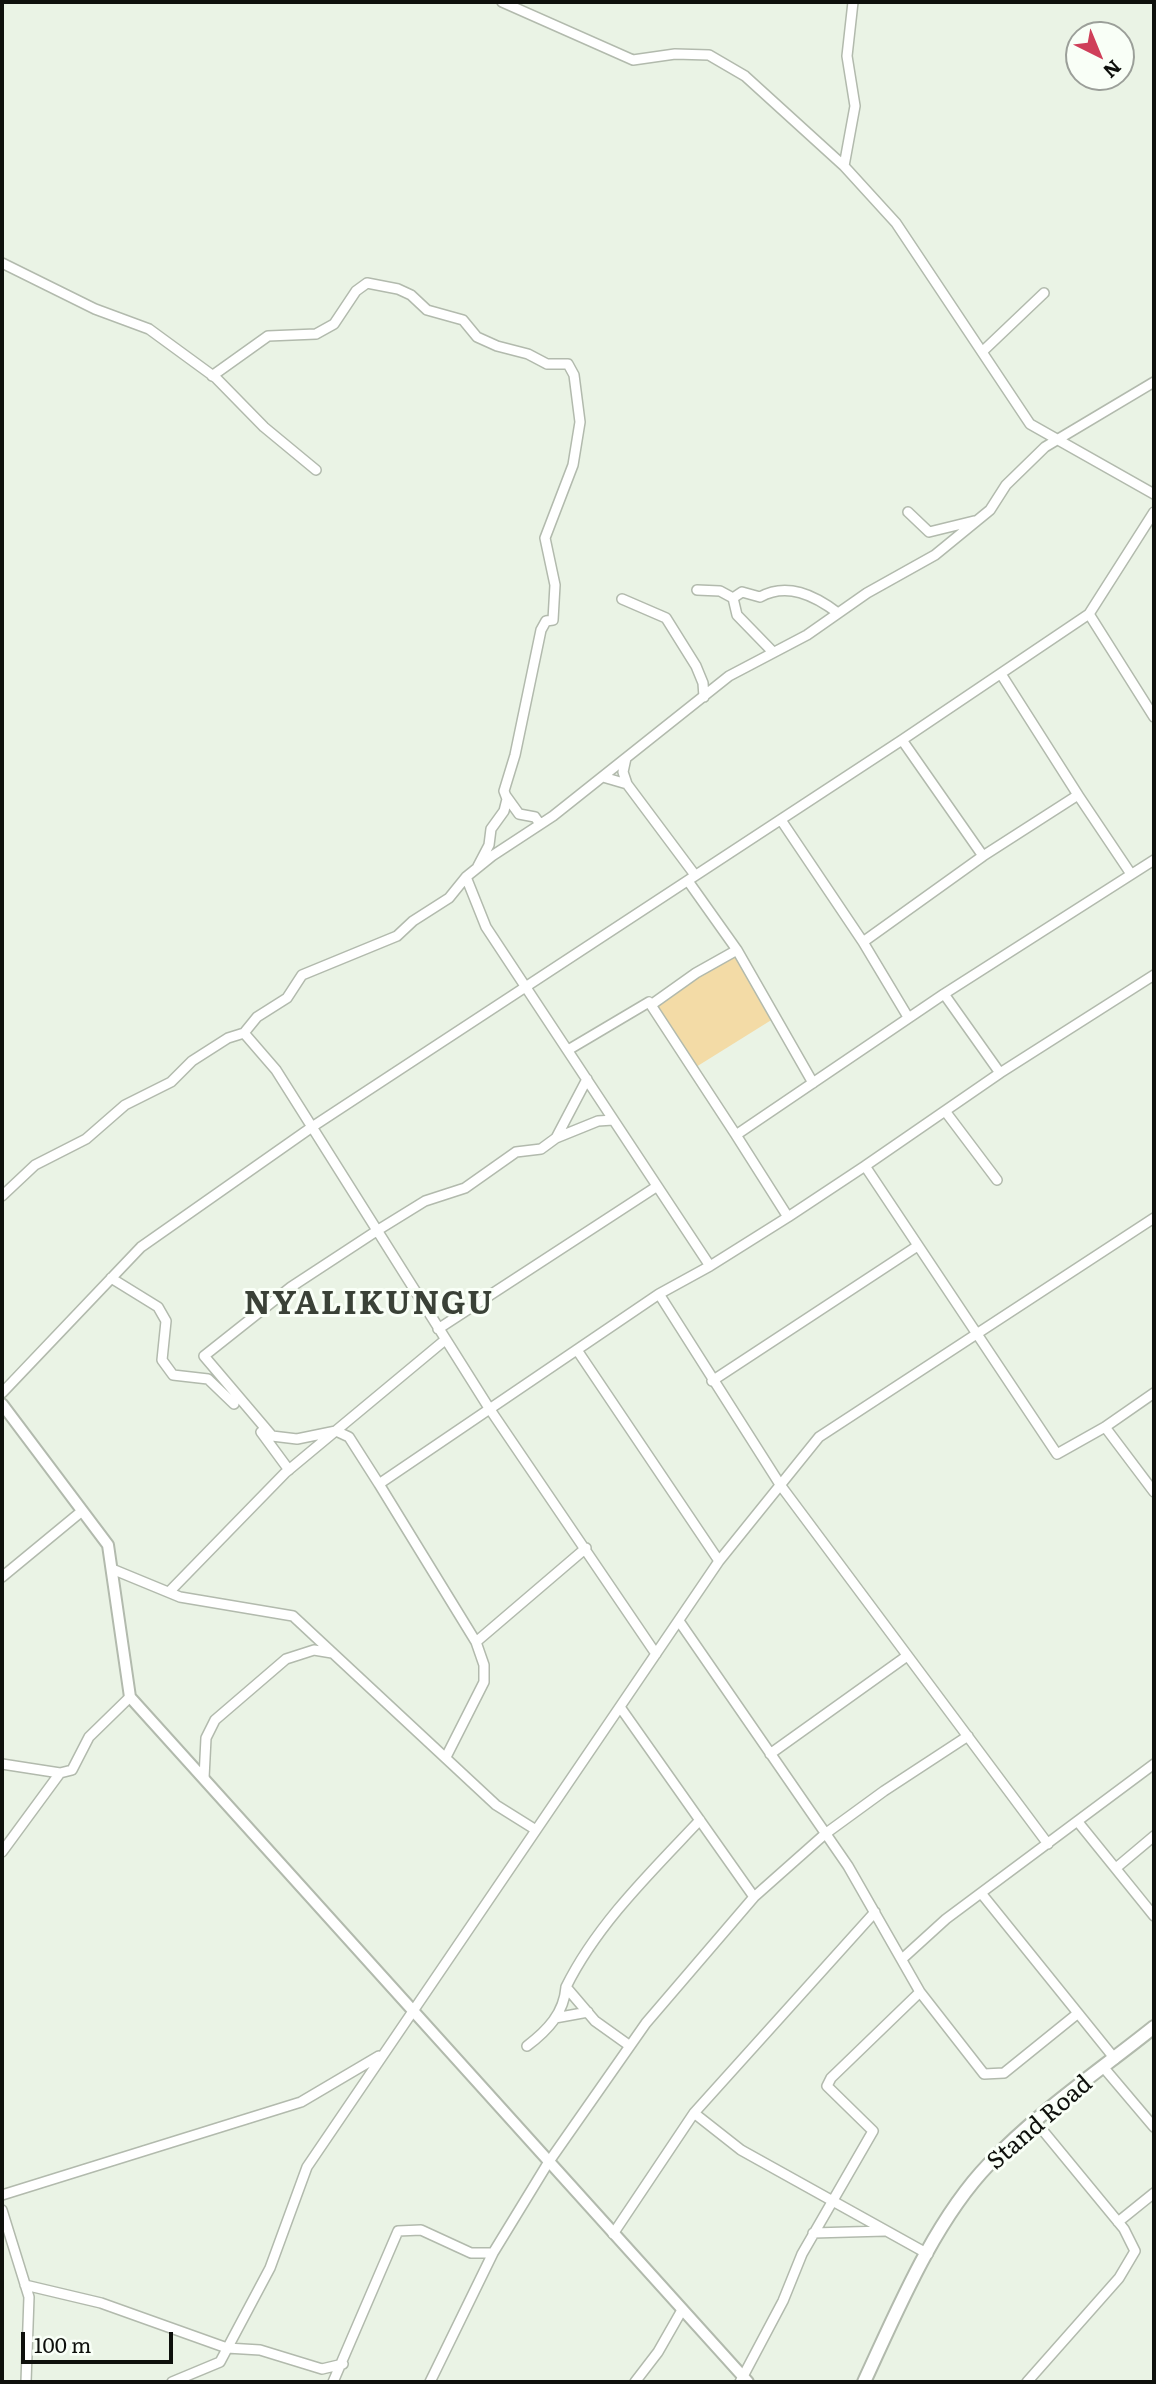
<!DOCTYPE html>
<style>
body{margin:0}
#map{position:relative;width:1156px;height:2384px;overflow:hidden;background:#eaf3e5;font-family:Literata,serif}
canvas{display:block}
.frame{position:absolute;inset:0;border:4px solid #0e100c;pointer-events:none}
.north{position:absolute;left:1065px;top:21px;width:70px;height:70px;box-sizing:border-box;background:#f9fff7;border:2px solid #9b9f99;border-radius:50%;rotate:137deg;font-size:19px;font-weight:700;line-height:28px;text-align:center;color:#0e100c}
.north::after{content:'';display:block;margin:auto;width:24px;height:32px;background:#cf3f59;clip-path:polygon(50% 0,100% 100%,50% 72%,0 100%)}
.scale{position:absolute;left:21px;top:2332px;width:152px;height:32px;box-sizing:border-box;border:4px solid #0e100c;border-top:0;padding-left:9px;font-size:21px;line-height:24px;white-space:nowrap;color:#0e100c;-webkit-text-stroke:5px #f9fff7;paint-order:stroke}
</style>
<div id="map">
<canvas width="1156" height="2384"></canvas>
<div class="frame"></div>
<div class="north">N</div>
<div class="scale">100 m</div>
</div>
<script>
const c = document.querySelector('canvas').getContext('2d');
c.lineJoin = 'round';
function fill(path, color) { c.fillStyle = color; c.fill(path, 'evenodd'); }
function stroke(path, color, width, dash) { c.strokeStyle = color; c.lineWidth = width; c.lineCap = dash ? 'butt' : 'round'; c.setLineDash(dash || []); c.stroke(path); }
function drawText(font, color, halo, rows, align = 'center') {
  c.font = font + ' Literata,serif'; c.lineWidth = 6; c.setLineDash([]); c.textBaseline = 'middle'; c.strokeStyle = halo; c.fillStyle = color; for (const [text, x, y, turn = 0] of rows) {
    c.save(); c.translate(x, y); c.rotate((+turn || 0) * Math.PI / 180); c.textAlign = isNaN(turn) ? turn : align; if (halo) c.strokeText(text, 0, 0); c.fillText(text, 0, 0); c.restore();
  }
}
fill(new Path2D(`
 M 734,954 L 773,1019 L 696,1067 L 651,1005 Z`), '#f3dba6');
const minor = new Path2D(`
 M 502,2 L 633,60 L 675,54 L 709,55 L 745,76 L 844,166 L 896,223 L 1030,424 L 1154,494
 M 844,166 L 855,106 L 847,56 L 853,2
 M 2,263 L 95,309 L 149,329 L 216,378 L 264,427 L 316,470
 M 982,352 L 1044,293
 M 212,376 L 268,336 L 316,334 L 334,324 L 356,291 L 367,283 L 398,289 L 411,295 L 427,310 L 463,320 L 477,337 L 497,346 L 528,354 L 547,364 L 568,364 L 574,375 L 580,422 L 573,465 L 545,538 L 555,585 L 553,620 L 546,621 L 541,630 L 515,755 L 504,791 L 507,799 L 504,811 L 491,829 L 489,845 L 478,866
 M 908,512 L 929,532 L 974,521
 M 697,590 L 720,591 L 733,598 L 737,615 L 772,651
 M 733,598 L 742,592 L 760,597 C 787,582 814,595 838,613
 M 622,599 L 666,618 L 696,666 L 703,683 L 704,697
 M 1089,614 L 1154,512
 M 902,740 L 983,856
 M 626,758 L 623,772 L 627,784 L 695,875
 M 603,777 L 627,784
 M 1078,795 L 1131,874
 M 506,796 L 519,814 L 535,817 L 540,824
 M 781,820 L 863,942 L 908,1017
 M 688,881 L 737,950 L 813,1083
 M 863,942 L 983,856 L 1078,795 L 1001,674
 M 1154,975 L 1000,1073 L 865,1166 L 1057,1454 L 1105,1427 L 1154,1393
 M 651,1005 L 696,973 L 737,950
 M 568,1050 L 649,1002 L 736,1135
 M 1000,1073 L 944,994 L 1154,860
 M 945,1111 L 997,1180
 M 556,1138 L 598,1121 L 613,1120
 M 2,1196 L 35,1165 L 86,1139 L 125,1105 L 171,1082 L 192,1061 L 228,1038 L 244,1033 L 257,1017 L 287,998 L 302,975 L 397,936 L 413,921 L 449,898 L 466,877 L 492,856 L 553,816 L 729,676 L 807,635 L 867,593 L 935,555 L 990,510 L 1006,485 L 1045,447 L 1154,382
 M 788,1217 L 865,1166
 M 710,1266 L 788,1217 L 736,1135 L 944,994
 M 111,1278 L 158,1307 L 166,1321 L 162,1360 L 173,1375 L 208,1379 L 234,1404
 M 659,1294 L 781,1486 L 1048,1844
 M 438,1329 L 656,1187
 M 577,1350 L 719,1561
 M 712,1381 L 916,1247
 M 2,1393 L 141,1247 L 312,1127 L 276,1070 L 244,1033
 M 1105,1427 L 1154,1492
 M 261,1432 L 289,1470
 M 379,1484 L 349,1437 L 336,1431 L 297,1439 L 272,1436 L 204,1356 L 291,1287 L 378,1230 L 425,1201 L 465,1188 L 516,1152 L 541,1149 L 556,1138 L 587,1079
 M 112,1569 L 180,1597 L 293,1616 L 496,1805 L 536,1830
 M 2,1577 L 82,1511
 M 169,1592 L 285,1473 L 445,1340
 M 679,1621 L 848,1866 L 920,1992 L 984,2074 L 1004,2073 L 1077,2014
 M 476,1642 L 586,1548
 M 656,1654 L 489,1408 L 312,1127 L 902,740 L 1089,614 L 1154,717
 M 620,1707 L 754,1897
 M 770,1754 L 907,1656
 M 446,1757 L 484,1682 L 484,1665 L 476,1642 L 379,1484 L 659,1294 L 710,1266 L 486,927 L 466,877
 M 2,1764 L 60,1773 L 72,1770 L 89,1737 L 130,1697
 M 204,1778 L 206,1738 L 215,1720 L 286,1659 L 314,1650 L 332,1653
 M 1078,1822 L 1154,1916
 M 2,1852 L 60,1773
 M 1116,1868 L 1154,1836
 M 981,1893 L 1115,2059
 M 902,1959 L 946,1919 L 1154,1764
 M 555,2018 L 588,2012
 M 527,2046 C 548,2030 564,2013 566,1987
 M 630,2046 L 595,2021 L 566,1987 C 597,1924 652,1871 700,1820
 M 1104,2068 L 1154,2127
 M 694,2113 L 741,2150 L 928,2254
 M 2,2195 L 301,2102 L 379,2056
 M 2,2210 L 29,2297 L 26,2382
 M 1118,2222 L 1154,2193
 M 813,2233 L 885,2231
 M 613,2234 L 694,2113 L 875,1912
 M 25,2285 L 101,2303 L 227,2348 L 260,2350 L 322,2369 L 343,2364
 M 172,2382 L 220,2362 L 270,2268 L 307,2167 L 719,1561 L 819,1437 L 1154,1218
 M 333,2382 L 398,2231 L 421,2230 L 471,2253 L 493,2253
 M 430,2382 L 493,2253 L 548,2163 L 646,2023 L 754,1897 L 825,1834 L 884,1791 L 968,1736
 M 635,2382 L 658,2352 L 682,2310
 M 740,2382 L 783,2301 L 802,2254 L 873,2131 L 827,2086 L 831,2078 L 920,1992
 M 1027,2382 L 1119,2278 L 1135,2251 L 1124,2229 L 1035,2121`);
const tertiary = new Path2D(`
 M 2,1404 L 108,1545 L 130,1697 L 748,2382`);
const secondary = new Path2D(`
 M 864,2382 C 897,2311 934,2221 989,2164 C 1038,2112 1099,2071 1154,2027`);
stroke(minor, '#b2baad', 12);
stroke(tertiary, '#b2baad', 14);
stroke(secondary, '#b2baad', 16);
stroke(minor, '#fff', 9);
stroke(tertiary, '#fff', 10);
stroke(secondary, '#fff', 12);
drawText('24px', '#0e100c', '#f9fff7', [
 ["Stand Road",1040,2123,-41]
]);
c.letterSpacing = '2px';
drawText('bold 32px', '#3a4137', '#f9fff7', [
 ["NYALIKUNGU",369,1305]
]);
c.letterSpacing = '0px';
</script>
